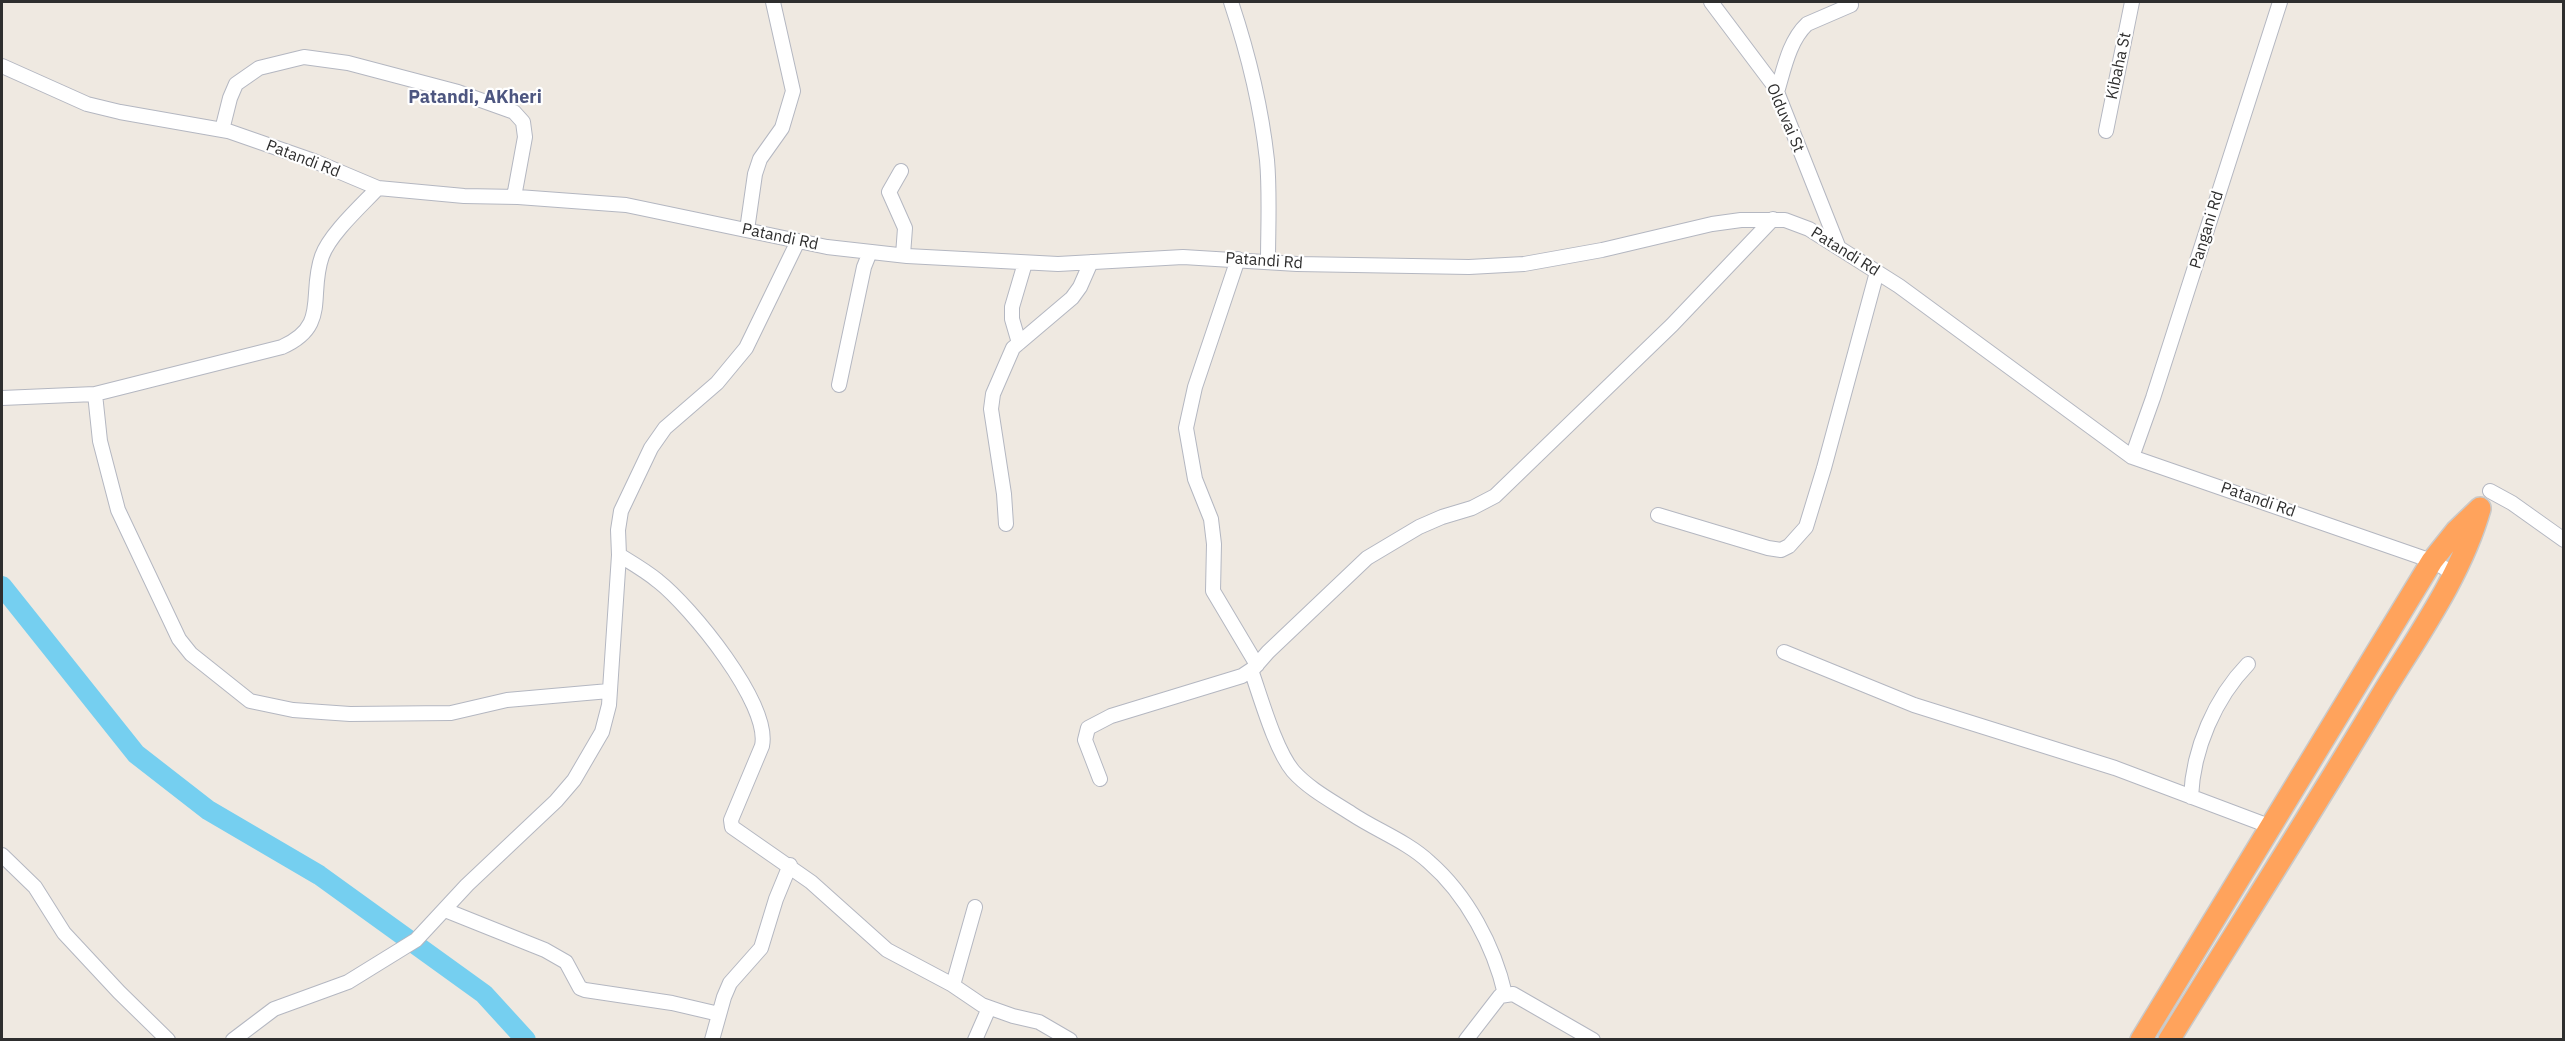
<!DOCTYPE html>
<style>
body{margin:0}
#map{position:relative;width:2565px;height:1041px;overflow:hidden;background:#efe9e1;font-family:"IBM Plex Sans",sans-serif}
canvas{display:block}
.frame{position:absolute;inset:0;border:3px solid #2e2e2e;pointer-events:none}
</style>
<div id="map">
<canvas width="2565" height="1041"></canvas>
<div class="frame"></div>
</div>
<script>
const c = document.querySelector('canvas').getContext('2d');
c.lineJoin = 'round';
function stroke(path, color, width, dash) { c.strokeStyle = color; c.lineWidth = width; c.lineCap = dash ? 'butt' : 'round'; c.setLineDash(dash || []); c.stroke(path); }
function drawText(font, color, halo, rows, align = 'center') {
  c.font = font + ' "IBM Plex Sans",sans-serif'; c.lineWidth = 4.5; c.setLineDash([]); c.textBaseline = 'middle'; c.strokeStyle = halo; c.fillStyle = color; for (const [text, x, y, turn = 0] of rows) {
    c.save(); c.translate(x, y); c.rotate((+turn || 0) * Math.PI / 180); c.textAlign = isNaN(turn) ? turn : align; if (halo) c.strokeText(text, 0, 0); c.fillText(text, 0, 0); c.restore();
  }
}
stroke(new Path2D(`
 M 2,586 L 136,754 L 208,810 L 319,875 L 484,994 L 526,1040`), '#75cff0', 20);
const minor = new Path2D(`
 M 1231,2 C 1248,53 1261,105 1267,160 C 1270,193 1268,228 1268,262
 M 1711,2 L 1775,87 L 1838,246
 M 2,66 L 87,104 L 120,112 L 228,131 L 314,161 L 378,188 L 464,196 L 518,197 L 626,205 L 827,247 L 907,256 L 1058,264 L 1183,257 L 1297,264 L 1469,267 L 1524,264 L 1602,250 L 1712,224 L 1741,220 L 1785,220 L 1809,229 L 1899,286 L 2132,457 L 2432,561 L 2453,573
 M 1777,92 C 1784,69 1789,41 1807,24 L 1851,5
 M 222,130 L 230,98 L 236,84 L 259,68 L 304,57 L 348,63 L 458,92 L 514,112 L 523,122 L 525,137 L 514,197
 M 2106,131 L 2132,2
 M 901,171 L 889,192 L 905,228 L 903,255
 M 747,230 L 755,174 L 760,159 L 782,128 L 793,91 L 773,2
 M 1238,259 L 1195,387 L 1186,428 L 1195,479 L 1211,519 L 1214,544 L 1213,591 L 1257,665
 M 1019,343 L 1012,319 L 1012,307 L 1025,263
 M 839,385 L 864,267 L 870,252
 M 95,394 L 100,441 L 118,510 L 179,639 L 191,654 L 250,701 L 293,710 L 350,714 L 451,713 L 507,700 L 609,691
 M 2,398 L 95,394 L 282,347 C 330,326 308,295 322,256 C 330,234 361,206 378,188
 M 2132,457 L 2153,398 L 2280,2
 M 2490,491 L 2512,503 L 2564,540
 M 1658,515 L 1768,548 L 1781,550 L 1789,546 L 1806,527 L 1824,468 L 1877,272
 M 1006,524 L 1004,494 L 991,409 L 993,394 L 1013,348 L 1072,298 L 1080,287 L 1091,262
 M 619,555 C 632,563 646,571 658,581 C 690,606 771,704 762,746 L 731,820 L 732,827 L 811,882 L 887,950 L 951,984 L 982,1005 L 1013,1016 L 1039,1022 L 1070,1040
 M 1784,652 L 1914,705 L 2115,768 L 2269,826
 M 1251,670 C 1261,698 1275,749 1293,771 C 1309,789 1332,801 1352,814 C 1376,830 1408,842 1429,862 C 1467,895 1494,946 1505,994
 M 1100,779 L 1085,740 L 1088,728 L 1111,716 L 1242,676 L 1254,668 L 1268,652 L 1367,558 L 1419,527 L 1442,517 L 1472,508 L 1495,496 L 1672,325 L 1773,219
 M 2191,797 C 2193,749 2215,698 2248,664
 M 2,855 L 35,887 L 64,933 L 119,992 L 168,1040
 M 445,910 L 545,950 L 566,962 L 580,988 L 585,990 L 672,1003 L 719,1014
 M 953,985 L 975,907
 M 233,1040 L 274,1009 L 348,982 L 416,940 L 467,885 L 556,801 L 574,780 L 602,732 L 609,705 L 619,555 L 618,530 L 621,511 L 651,448 L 665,428 L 717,383 L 746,348 L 798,241
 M 712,1040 L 724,997 L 730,983 L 761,948 L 776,899 L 790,865
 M 975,1040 L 989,1008
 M 1466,1040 L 1500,996 L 1513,994 L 1593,1040`);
const highway = new Path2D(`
 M 2141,1040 L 2432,561 L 2456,531 L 2480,508
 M 2169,1040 C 2240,925 2312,812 2381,696 C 2417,637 2461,576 2480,509`);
stroke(minor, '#b4b7c1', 16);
stroke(highway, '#c9c9c9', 24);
stroke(minor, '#fff', 14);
stroke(highway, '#ffa35c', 21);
drawText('16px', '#2e2e2e', '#fff', [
 ["Kibaha St",2119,66,-78],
 ["Olduvai St",1785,118,67],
 ["Patandi Rd",303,159,21],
 ["Pangani Rd",2207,230,-73],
 ["Patandi Rd",780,237,12],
 ["Patandi Rd",1845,252,32],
 ["Patandi Rd",1264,261,4],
 ["Patandi Rd",2258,500,19]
]);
drawText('bold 18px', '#4d5680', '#fff', [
 ["Patandi, AKheri",475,98]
]);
</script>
